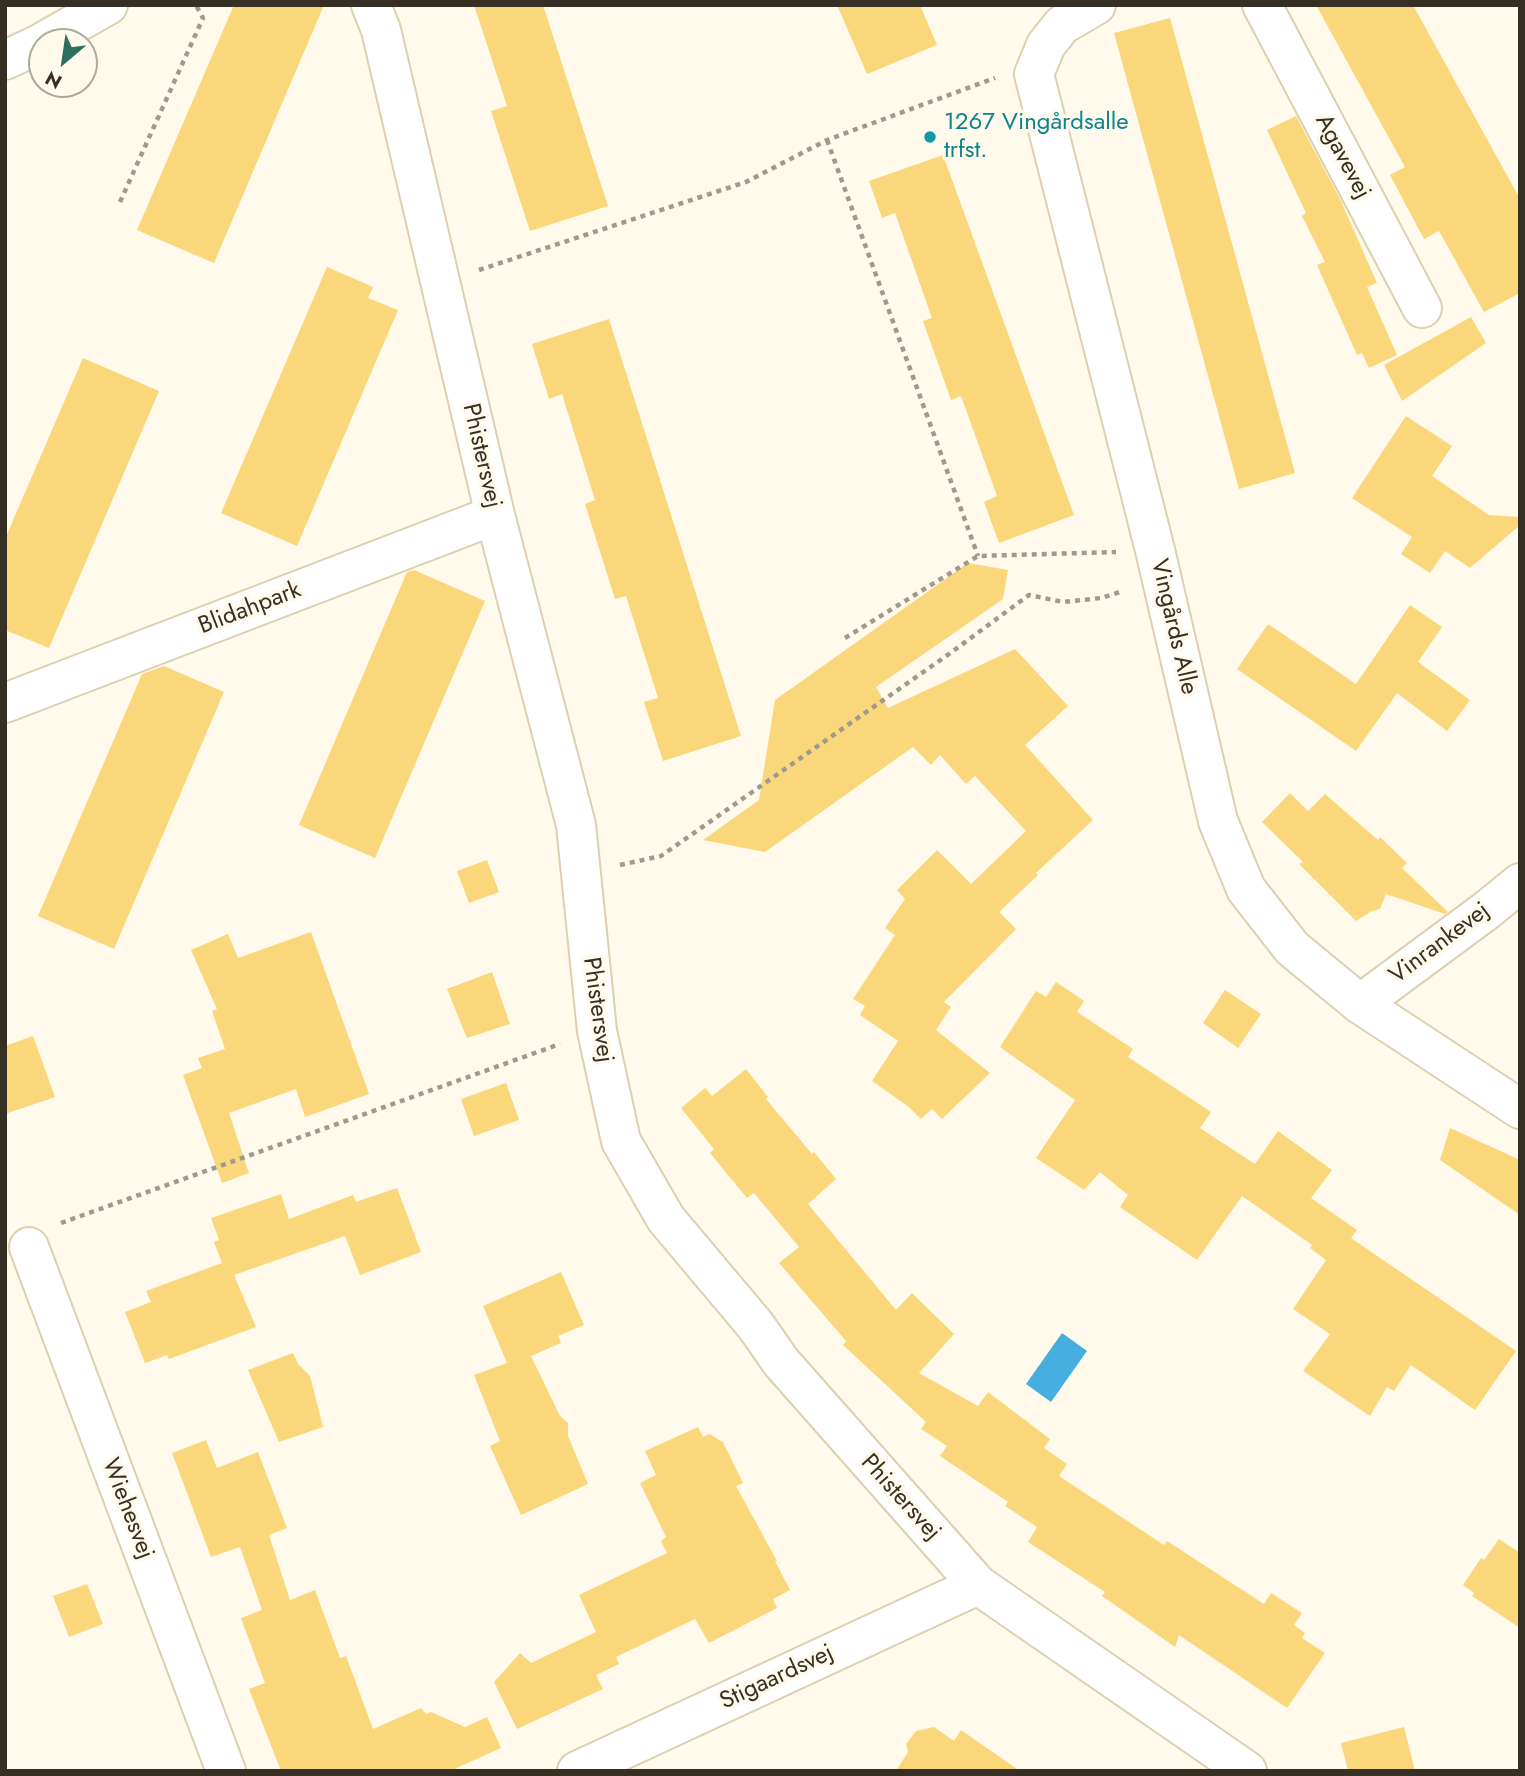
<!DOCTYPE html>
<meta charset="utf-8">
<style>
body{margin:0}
#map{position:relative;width:1525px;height:1776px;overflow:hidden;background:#fffaec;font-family:Jost,sans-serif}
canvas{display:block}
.frame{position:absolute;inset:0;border:7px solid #353023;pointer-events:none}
.north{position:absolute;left:28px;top:28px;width:70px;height:70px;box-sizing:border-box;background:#fffaec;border:2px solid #aea99c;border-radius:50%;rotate:209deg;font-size:19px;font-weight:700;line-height:28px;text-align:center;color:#353023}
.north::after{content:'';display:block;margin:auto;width:24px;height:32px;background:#2c6f60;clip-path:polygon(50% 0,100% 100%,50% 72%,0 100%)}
</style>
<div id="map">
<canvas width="1525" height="1776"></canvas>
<div class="frame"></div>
<div class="north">N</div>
</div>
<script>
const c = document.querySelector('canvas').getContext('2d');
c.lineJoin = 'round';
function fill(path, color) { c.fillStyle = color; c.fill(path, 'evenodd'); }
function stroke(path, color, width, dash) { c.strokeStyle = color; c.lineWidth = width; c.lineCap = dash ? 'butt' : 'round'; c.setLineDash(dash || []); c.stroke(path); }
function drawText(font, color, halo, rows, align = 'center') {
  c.font = font + ' Jost,sans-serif'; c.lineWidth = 7; c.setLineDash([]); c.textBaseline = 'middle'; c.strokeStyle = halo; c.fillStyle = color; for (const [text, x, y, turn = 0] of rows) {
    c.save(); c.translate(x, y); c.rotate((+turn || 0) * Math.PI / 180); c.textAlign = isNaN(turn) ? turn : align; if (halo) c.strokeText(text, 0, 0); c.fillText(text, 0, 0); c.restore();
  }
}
fill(new Path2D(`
 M 1062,1333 L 1087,1351 L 1051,1402 L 1026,1384 Z`), '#46aee0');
fill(new Path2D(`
 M 234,5 L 324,5 L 214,263 L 137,230 Z
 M 474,5 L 543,5 L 608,206 L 530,231 L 491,111 L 507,106 Z
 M 837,5 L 920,5 L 937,45 L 867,74 Z
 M 1316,5 L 1413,5 L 1520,199 L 1520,293 L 1484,312 L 1439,231 L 1424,239 L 1390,175 L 1405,167 Z
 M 1170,18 L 1295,473 L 1239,489 L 1114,33 Z
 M 1296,116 L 1341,201 L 1377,283 L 1367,287 L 1397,355 L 1369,368 L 1362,353 L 1357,355 L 1317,265 L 1325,262 L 1302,216 L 1306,213 L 1267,130 Z
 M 943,155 L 1074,515 L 999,543 L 984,502 L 997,496 L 961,396 L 951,400 L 923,321 L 932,318 L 895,213 L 882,218 L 869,181 Z
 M 327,267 L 373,287 L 368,298 L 398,310 L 297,546 L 221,513 Z
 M 1471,317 L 1486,343 L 1402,401 L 1384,365 Z
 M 609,319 L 741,736 L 663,761 L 644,702 L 658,698 L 626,596 L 615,599 L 585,504 L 595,500 L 562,394 L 549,399 L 532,344 Z
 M 83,358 L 159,391 L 49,648 L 5,630 L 5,539 Z
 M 1406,416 L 1452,446 L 1432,476 L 1489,515 L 1520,517 L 1520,525 L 1470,568 L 1445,551 L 1430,573 L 1401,554 L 1412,537 L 1352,498 Z
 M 968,563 L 1008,570 L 1003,599 L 876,687 L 888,708 L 1015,649 L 1068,706 L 1025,745 L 1093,820 L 1036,873 L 1038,875 L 999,912 L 1016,929 L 944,1002 L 951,1007 L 936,1030 L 990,1073 L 942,1119 L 932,1109 L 921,1119 L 909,1107 L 872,1081 L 898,1041 L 860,1015 L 865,1006 L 853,999 L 895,935 L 885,928 L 905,899 L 897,890 L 937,850 L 971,884 L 1026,831 L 975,776 L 966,784 L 940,755 L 931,765 L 913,747 L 765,852 L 703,840 L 759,800 L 775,700 Z
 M 414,570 L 485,601 L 375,858 L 299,825 L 407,572 Z
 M 1410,605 L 1442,627 L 1418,662 L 1470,700 L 1447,731 L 1397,693 L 1356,751 L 1237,669 L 1268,624 L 1356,684 Z
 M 164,666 L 224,692 L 114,949 L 38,916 L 142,674 Z
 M 1290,793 L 1308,811 L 1325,794 L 1378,840 L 1380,837 L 1407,863 L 1402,868 L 1448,912 L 1445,914 L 1386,894 L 1380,909 L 1372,911 L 1356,921 L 1299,864 L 1303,862 L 1262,822 Z
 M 487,860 L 499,892 L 469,903 L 457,871 Z
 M 311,932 L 369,1094 L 305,1117 L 296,1089 L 229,1113 L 249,1173 L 222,1183 L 183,1075 L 202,1068 L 198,1058 L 225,1049 L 212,1011 L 217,1009 L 191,950 L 228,934 L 238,958 Z
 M 492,972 L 510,1024 L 467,1038 L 447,989 Z
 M 1056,982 L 1084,1001 L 1077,1012 L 1133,1049 L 1128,1057 L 1211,1112 L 1200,1128 L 1255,1164 L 1278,1131 L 1332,1170 L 1311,1198 L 1357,1230 L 1351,1238 L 1516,1351 L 1475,1410 L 1411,1365 L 1394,1391 L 1387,1387 L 1370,1416 L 1303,1371 L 1330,1334 L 1293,1309 L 1326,1260 L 1310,1248 L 1312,1245 L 1242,1196 L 1197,1260 L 1120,1207 L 1128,1195 L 1100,1172 L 1084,1190 L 1036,1158 L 1075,1100 L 1000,1047 L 1036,991 L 1046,997 Z
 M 1225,990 L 1261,1014 L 1238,1048 L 1203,1023 Z
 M 33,1036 L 55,1097 L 5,1114 L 5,1046 Z
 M 746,1069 L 768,1097 L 766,1099 L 812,1154 L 814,1152 L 836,1179 L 808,1204 L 896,1310 L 912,1293 L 954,1334 L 919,1373 L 978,1406 L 988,1392 L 1050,1439 L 1044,1448 L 1067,1464 L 1059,1476 L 1164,1545 L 1167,1541 L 1264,1604 L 1271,1593 L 1302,1613 L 1294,1625 L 1305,1633 L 1302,1638 L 1325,1653 L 1287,1708 L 1179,1635 L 1175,1647 L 1102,1596 L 1105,1592 L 1028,1542 L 1037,1527 L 1005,1506 L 1008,1502 L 940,1456 L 947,1446 L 921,1429 L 926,1422 L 843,1345 L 846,1341 L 779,1263 L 799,1247 L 754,1193 L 747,1198 L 710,1153 L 714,1149 L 681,1108 L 705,1088 L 712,1096 Z
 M 506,1083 L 519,1120 L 474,1136 L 461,1099 Z
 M 1450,1128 L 1520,1160 L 1520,1215 L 1440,1160 Z
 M 397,1188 L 421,1252 L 360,1275 L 345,1236 L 234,1275 L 256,1327 L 169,1359 L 167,1355 L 145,1363 L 125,1312 L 151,1302 L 146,1291 L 222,1263 L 214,1242 L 219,1240 L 211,1218 L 281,1194 L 289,1219 L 353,1195 L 356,1202 Z
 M 561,1272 L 584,1325 L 558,1336 L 561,1343 L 531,1356 L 560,1416 L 568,1423 L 568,1436 L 588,1484 L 521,1515 L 490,1446 L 500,1441 L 474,1375 L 507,1363 L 483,1306 Z
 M 293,1353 L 298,1364 L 310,1376 L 323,1427 L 279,1442 L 248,1370 Z
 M 698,1427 L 703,1437 L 709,1434 L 723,1442 L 743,1483 L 736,1486 L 777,1561 L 775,1561 L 790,1590 L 773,1599 L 777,1608 L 709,1643 L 695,1619 L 616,1657 L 619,1664 L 596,1675 L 603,1689 L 517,1729 L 494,1682 L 520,1653 L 531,1663 L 596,1632 L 579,1595 L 667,1553 L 661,1541 L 666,1537 L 640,1483 L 656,1475 L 645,1451 Z
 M 206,1440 L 217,1468 L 258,1452 L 287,1528 L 269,1535 L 290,1600 L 315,1590 L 340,1658 L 346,1656 L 373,1729 L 421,1708 L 426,1714 L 431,1712 L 465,1727 L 487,1717 L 501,1748 L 450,1771 L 281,1771 L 249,1689 L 265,1683 L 241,1618 L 262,1610 L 240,1547 L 211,1557 L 172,1453 Z
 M 1499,1539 L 1520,1553 L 1520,1628 L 1472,1596 L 1474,1593 L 1463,1585 L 1481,1558 L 1484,1560 Z
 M 87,1584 L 103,1624 L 69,1637 L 53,1596 Z
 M 934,1727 L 954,1741 L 961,1730 L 1020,1771 L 896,1771 L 908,1752 L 906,1744 L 916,1731 Z
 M 1404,1727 L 1415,1771 L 1348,1771 L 1341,1743 Z`), '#fad77a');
const street = new Path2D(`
 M 371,5 L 381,30 L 495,515 L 576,825 L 597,1031 L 621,1141 L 666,1219 L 756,1326 L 781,1362 L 978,1585 L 1247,1771
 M 1096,5 L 1062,25 L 1046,45 L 1034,74 L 1155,550 L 1218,821 L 1246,889 L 1292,948 L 1360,1004 L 1520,1109
 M 1262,5 L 1422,308
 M 43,42 L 108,5
 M 5,60 L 42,43
 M 5,703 L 495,515
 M 1360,1004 L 1487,910 L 1520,883
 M 29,1247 L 226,1771
 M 577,1771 L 978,1585`);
stroke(street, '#dcd0b0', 42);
stroke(new Path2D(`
 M 827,140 L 978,556
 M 120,202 L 203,18 L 196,5
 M 479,270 L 746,182 L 827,140 L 995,78
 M 845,638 L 978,556 L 1116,552
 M 620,865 L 661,856 L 949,654 L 1029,595 L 1063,602 L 1101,598 L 1123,591
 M 61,1223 L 560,1044`), '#9f9a8d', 4.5, [5, 5]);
stroke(street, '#fff', 38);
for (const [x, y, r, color] of [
 [930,137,7,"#0f9aa8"]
]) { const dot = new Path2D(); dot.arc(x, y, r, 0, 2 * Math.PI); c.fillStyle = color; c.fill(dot); stroke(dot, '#fffaec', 2.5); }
drawText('24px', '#0d838f', '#fffaec', [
 ["1267 Vingårdsalle",944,123],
 ["trfst.",944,151]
], 'left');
drawText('24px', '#353023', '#fffaec', [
 ["Agavevej",1342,157,62],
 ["Phistersvej",481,456,77],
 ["Blidahpark",250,609,-21],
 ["Vingårds Alle",1173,627,77],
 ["Vinrankevej",1440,944,-37],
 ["Phistersvej",597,1010,82],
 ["Phistersvej",900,1498,48],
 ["Wiehesvej",127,1509,69],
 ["Stigaardsvej",777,1678,-25]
]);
</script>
